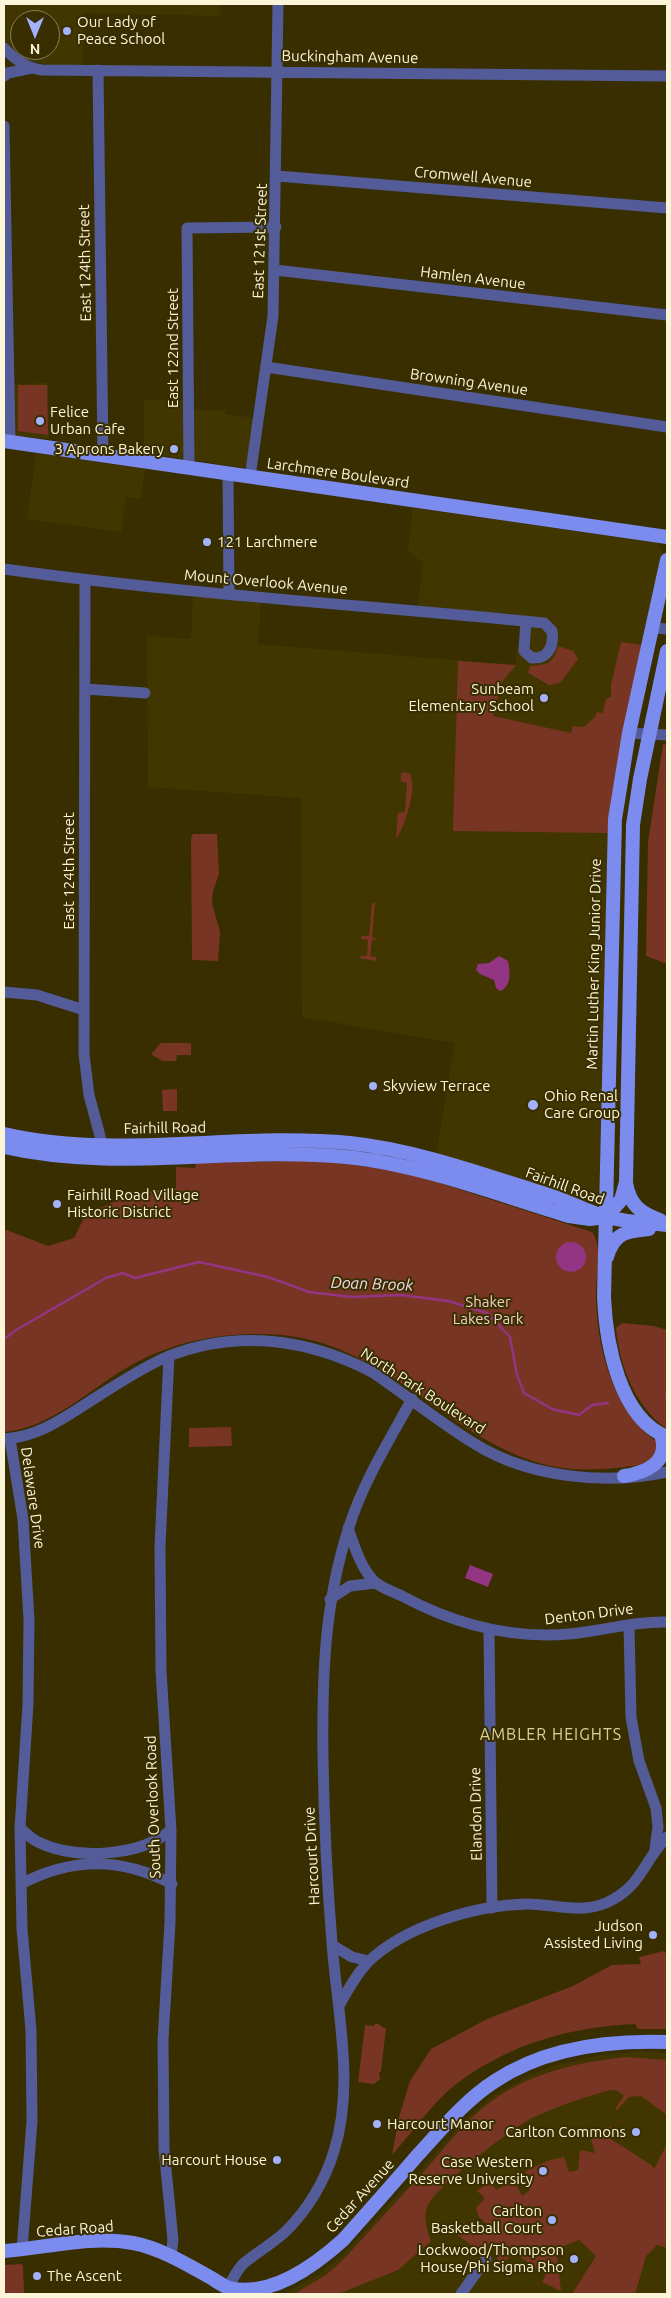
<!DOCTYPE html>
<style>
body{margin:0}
#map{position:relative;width:671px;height:2298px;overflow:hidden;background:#382e00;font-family:Ubuntu,sans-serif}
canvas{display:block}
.frame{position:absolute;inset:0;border:5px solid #fcf5d8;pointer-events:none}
.north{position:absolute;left:10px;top:10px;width:50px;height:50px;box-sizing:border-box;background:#382e00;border:1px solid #867e56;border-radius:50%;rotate:180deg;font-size:14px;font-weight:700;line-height:20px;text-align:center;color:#fcf5d8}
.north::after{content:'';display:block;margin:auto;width:18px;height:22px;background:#a4b2fc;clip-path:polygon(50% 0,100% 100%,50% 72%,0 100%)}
</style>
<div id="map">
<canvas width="671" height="2298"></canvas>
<div class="frame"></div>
<div class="north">N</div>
</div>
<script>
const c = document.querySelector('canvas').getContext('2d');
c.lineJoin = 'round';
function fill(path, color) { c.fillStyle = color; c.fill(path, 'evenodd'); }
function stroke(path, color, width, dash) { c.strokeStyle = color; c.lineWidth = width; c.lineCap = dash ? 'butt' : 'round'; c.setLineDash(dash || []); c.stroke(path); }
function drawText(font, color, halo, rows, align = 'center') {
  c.font = font + ' Ubuntu,sans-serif'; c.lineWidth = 4; c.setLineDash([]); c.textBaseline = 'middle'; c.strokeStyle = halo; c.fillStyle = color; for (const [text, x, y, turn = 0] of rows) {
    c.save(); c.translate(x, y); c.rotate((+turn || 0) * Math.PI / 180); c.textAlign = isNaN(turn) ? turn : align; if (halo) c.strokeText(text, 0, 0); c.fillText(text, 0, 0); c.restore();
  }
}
fill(new Path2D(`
 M 4,4 L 219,4 L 220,16 L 83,13 L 83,68 L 52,67 L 21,57 L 7,46 L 4,42 ZM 20,20 L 50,20 L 50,50 L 20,50 Z
 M 4,378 L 13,384 L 48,383 L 49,439 L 4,434 Z
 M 144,400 L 183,400 L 184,410 L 225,410 L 225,414 L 254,418 L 246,466 L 241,467 L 144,453 Z
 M 36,454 L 145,469 L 141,499 L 126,497 L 121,532 L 27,519 Z
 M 413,508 L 657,543 L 661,548 L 662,555 L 608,833 L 599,1190 L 594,1198 L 588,1202 L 436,1156 L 455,1043 L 302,1017 L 301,798 L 148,787 L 147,636 L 191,639 L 193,595 L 261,602 L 258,644 L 515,665 L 521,616 L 418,607 L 423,563 L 408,551 Z
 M 642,2051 L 667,2053 L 667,2294 L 284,2294 L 318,2275 L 344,2254 L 467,2118 L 494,2095 L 528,2076 L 556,2065 L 601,2055 Z`), '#423600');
fill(new Path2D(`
 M 18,385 L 47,385 L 48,435 L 18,431 Z
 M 621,642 L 642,645 L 608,833 L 453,831 L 458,661 L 516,665 L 502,682 L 493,716 L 571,733 L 573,726 L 584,727 L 595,717 L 597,712 L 603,713 L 606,699 L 611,697 L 611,685 Z
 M 558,646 L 573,651 L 578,659 L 560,683 L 549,685 L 528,673 L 530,666 C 548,664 552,666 558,646 Z
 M 663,744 L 667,745 L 667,964 L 646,956 L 648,842 Z
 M 404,772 L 410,774 C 418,787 404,829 396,839 L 398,813 L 405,812 L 407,783 L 401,781 L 401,774 Z
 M 193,834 L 217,834 L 219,874 L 213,891 L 212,903 L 220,932 L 218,961 L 192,960 L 191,838 Z
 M 372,903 L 375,903 L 372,937 L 378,940 L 372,940 L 370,956 L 376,957 L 376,961 L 359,958 L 361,956 L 367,956 L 368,940 L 361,939 L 361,936 L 369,936 Z
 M 161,1043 L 191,1043 L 191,1055 L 177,1055 L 176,1061 L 162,1061 L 151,1054 Z
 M 177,1089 L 177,1111 L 163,1111 L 162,1090 Z
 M 284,1161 L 328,1161 L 395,1171 L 430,1180 L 592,1232 C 603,1245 596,1278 596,1295 C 596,1346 614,1417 661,1444 L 649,1464 C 618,1468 582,1473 551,1466 C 450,1443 390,1345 282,1335 C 230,1331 179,1339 133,1364 C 90,1388 54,1427 4,1432 L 4,1229 L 48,1246 L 74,1238 L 86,1214 L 134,1193 L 176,1188 L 176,1167 L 195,1168 L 196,1163 Z
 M 622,1323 L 654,1326 L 667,1330 L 667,1429 C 636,1408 619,1365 616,1328 Z
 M 231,1427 L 232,1446 L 189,1447 L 189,1428 Z
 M 664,1951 L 667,1955 L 667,2029 L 638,2029 L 635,2024 C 571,2027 513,2043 460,2081 C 436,2098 412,2133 392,2155 L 399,2117 L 410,2081 L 431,2049 L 487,2019 L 573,1986 L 612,1965 L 641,1964 L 639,1957 Z
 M 375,2024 L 379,2024 L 382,2027 L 386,2028 L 381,2072 L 379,2072 L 380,2079 L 374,2084 L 358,2082 L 365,2025 L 374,2026 Z
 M 625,2057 L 667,2060 L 667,2115 L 641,2096 L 629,2097 L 617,2110 L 615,2109 L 624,2096 L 618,2091 L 610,2090 C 585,2097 558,2106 534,2117 C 512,2128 436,2186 427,2207 C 423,2216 427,2233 431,2241 L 398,2270 L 338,2294 L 294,2294 L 326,2275 L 344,2259 C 371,2229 399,2199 426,2169 C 448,2144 468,2117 496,2098 C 534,2072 580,2062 625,2057 Z
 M 612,2126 L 606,2136 L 651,2165 L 654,2169 L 667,2144 L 667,2248 L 657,2245 L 646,2256 L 635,2294 L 572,2294 L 596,2256 L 579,2240 L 564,2246 L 557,2254 L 561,2291 L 542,2282 L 546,2275 L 515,2253 L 502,2264 L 498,2260 L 494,2247 L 475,2248 L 455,2233 L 464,2222 L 466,2224 L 473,2223 L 481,2231 L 487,2224 L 479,2217 L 476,2208 L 485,2198 L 477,2191 L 491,2181 L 496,2190 L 506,2184 L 517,2186 L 522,2196 L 530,2190 L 525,2180 L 526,2171 L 547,2161 L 564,2157 L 569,2172 L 578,2170 L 580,2150 L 595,2153 L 589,2133 Z
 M 21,2264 L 23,2266 L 24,2294 L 4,2294 L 4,2265 Z`), '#783524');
fill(new Path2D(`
 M 499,956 L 508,961 C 510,971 512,987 500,991 L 496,988 L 494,980 L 480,974 L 476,970 L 478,964 L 489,963 Z
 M556 1257a15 15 0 1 1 30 0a15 15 0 1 1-30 0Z
 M 470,1565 L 493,1574 L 488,1587 L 465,1578 Z`), '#933582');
stroke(new Path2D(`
 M 4,1339 L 16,1330 L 106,1278 L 123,1273 L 135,1278 L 199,1262 L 268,1277 L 309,1292 L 352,1297 L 401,1295 L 448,1301 L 487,1313 L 510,1337 L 517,1375 L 524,1393 L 552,1409 L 579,1415 L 592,1405 L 608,1403
 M 666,1397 L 667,1397`), '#933582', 2.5);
stroke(new Path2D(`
 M 4,48 C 15,60 27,68 42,70 L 667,76
 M 98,70 L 103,455
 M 4,76 L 8,73 L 32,68
 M 4,126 L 10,442
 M 277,176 L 667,208
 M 275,270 L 667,315
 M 266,367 L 667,427
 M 189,468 L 187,228 L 276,227
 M 228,474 L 229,594
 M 250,477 L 273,316 L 278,4
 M 4,569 C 183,594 364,605 544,623 L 552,631 C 554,645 549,659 532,658 L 524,651 L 526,621
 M 85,580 L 84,1054 L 89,1095 L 104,1151
 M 652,628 L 667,629
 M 85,689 L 145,693
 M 629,733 L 667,735
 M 4,992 L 37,995 L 84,1010
 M 169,1356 L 160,1546 L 161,1671 L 171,1830 L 170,1923 L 163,2040 L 164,2149 L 173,2240 L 171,2256
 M 4,1439 C 41,1437 69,1414 100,1395 C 122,1381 145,1366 169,1356 C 238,1329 308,1339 372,1372 C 406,1395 439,1422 475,1444 C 530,1478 605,1485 667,1472
 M 10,1439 L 23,1519 L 29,1620 L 28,1704 L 20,1828 L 22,1929 L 31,2030 L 32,2121 L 22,2250
 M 348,1528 C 354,1545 361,1569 375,1582 C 381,1588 394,1592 402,1596 C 454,1624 509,1639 569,1634 C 602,1631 634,1621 667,1622
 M 330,1599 L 350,1586 L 375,1583
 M 629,1625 L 631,1717 L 639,1761 L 656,1808 L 658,1827 L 655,1849
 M 489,1630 L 492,1908
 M 20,1828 C 26,1833 31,1839 38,1842 C 75,1860 140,1857 171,1830
 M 21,1884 C 72,1857 121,1857 172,1884
 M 332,1945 L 352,1957 L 369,1961
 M 339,2006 C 347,1991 356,1975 368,1962 C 405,1926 476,1905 527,1904 C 553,1904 580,1914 606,1903 C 642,1887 643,1861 667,1837
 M 230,2294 L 228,2288 C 232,2280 237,2270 243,2264 C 256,2253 272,2244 285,2232 C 307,2211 325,2181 334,2151 C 355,2085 337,2011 332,1943 C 327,1882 324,1820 323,1758 C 322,1679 324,1603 349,1527 C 363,1482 389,1441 412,1399
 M 461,2294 L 486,2259`), '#535c99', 11);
stroke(new Path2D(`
 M 4,441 L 667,537
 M 667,560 L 629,733 L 615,819 L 604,1297 C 606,1343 619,1418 667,1437
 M 4,1134 C 118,1160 235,1132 350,1143 C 418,1150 490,1177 555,1197 C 572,1203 590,1213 607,1217 C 627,1222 647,1223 667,1225
 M 4,1147 C 118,1173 232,1146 346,1157 C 419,1164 499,1195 569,1216 L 590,1219 L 604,1217
 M 626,1183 C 630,1205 640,1213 660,1220
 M 606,1217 L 621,1200 L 626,1182 L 633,825 L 640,779 L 667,651
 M 607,1257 C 614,1233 626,1231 649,1229
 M 624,1476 C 644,1473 671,1463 661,1435
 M 4,2251 C 46,2248 90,2235 133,2243 C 159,2248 183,2262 206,2275 C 214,2279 221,2285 229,2288 C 271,2298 314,2266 343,2240 C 367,2213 392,2185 416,2157 C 441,2130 464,2101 495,2081 C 546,2047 608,2040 667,2042`), '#7c8bee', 14);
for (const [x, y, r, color] of [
 [67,31,5,"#a4b2fc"],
 [40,421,5,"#a4b2fc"],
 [174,449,5,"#a4b2fc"],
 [207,542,5,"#a4b2fc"],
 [544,698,5,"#a4b2fc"],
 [373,1086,5,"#a4b2fc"],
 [533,1105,6,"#a4b2fc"],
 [57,1204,5,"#a4b2fc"],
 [653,1935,5,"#a4b2fc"],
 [377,2124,5,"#a4b2fc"],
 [636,2132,5,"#a4b2fc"],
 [277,2160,5,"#a4b2fc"],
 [543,2171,5,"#a4b2fc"],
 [552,2220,5,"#a4b2fc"],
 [574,2259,5,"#a4b2fc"],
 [37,2276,5,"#a4b2fc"]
]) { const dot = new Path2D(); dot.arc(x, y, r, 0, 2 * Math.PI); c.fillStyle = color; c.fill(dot); stroke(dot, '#382e00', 2); }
drawText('15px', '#fcf5d8', '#382e00', [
 ["Our Lady of",77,22],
 ["Peace School",77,39],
 ["Felice",50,412],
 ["Urban Cafe",50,429],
 ["3 Aprons Bakery",164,449,"right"],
 ["121 Larchmere",217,542],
 ["Sunbeam",534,689,"right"],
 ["Elementary School",534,706,"right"],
 ["Skyview Terrace",383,1086],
 ["Ohio Renal",544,1096],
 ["Care Group",544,1113],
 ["Fairhill Road Village",67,1195],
 ["Historic District",67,1212],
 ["Judson",643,1926,"right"],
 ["Assisted Living",643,1943,"right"],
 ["Harcourt Manor",387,2124],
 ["Carlton Commons",626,2132,"right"],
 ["Harcourt House",267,2160,"right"],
 ["Case Western",533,2162,"right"],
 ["Reserve University",533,2179,"right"],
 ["Carlton",542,2211,"right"],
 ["Basketball Court",542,2228,"right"],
 ["Lockwood/Thompson",564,2250,"right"],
 ["House/Phi Sigma Rho",564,2267,"right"],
 ["The Ascent",47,2276]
], 'left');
drawText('15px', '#fcf5d8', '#382e00', [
 ["Buckingham Avenue",350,57,1],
 ["Cromwell Avenue",473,177,5],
 ["East 121st Street",260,241,-88],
 ["East 124th Street",85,263,-91],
 ["Hamlen Avenue",473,278,7],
 ["East 122nd Street",173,348,-90],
 ["Browning Avenue",469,382,8],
 ["Larchmere Boulevard",338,473,8],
 ["Mount Overlook Avenue",266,582,5],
 ["East 124th Street",69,871,-90],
 ["Martin Luther King Junior Drive",594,964,-89],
 ["Fairhill Road",165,1128,-1],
 ["Fairhill Road",565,1186,20],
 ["North Park Boulevard",423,1391,33],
 ["Delaware Drive",33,1498,82],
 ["Denton Drive",589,1614,-7],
 ["South Overlook Road",153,1807,-92],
 ["Elandon Drive",476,1814,-91],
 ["Harcourt Drive",312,1856,-93],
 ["Cedar Avenue",360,2196,-48],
 ["Cedar Road",75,2229,-4]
]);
drawText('15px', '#eecec6', '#382e00', [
 ["Shaker",488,1302],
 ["Lakes Park",488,1319]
]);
drawText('italic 16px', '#f3daec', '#382e00', [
 ["Doan Brook",372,1284,2]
]);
c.letterSpacing = '1px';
drawText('16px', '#decf95', '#382e00', [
 ["AMBLER HEIGHTS",551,1735]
]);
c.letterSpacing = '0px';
</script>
